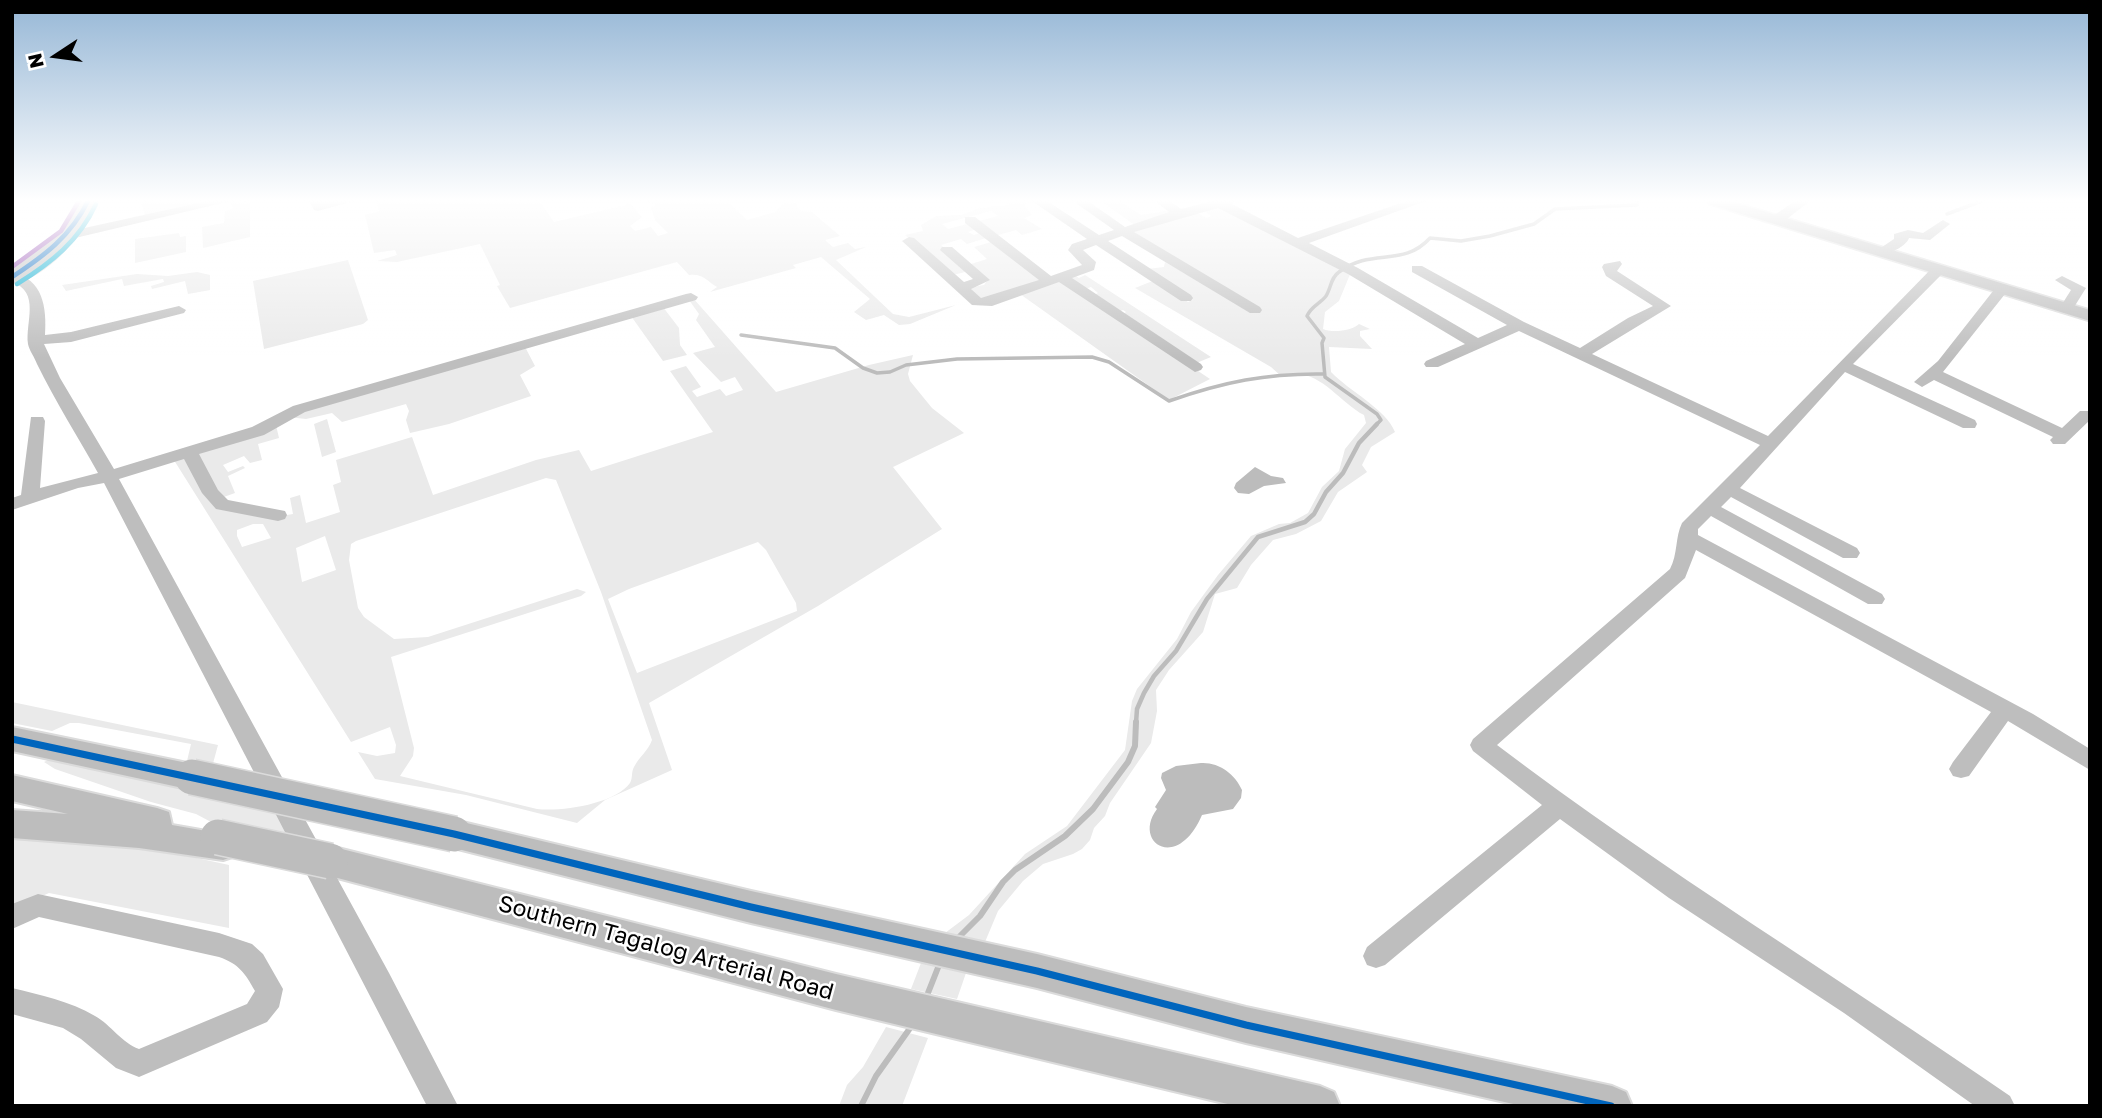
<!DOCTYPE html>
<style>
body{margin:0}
#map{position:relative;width:2102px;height:1118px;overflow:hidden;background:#fff;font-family:"Golos Text",sans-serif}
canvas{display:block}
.frame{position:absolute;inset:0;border:14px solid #000;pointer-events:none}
.north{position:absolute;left:21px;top:21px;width:70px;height:70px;-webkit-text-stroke:5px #fff;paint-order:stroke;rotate:257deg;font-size:19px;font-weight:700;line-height:28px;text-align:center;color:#000}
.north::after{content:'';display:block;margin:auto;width:24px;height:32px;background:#000;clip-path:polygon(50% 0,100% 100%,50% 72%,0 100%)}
</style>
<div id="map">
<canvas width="2102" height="1118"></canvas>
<div class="frame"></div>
<div class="north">N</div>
</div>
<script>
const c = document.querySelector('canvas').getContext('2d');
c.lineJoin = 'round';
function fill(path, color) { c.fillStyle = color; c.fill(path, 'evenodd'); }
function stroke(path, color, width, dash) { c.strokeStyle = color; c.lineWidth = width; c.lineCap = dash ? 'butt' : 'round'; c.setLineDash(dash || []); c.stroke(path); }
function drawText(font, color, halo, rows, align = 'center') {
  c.font = font + ' "Golos Text",sans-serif'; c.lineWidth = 5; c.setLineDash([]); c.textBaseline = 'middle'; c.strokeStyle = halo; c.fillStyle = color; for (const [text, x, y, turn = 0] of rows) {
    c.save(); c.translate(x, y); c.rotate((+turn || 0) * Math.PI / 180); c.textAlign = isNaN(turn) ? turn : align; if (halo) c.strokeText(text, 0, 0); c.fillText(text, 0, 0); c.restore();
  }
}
fill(new Path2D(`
 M 149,201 L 219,201 L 146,218 L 141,203 Z
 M 250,201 L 250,237 L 203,248 L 202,227 L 224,223 L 225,211 L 233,209 L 229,202 Z
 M 377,201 L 539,201 L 554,222 L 626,205 L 627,201 L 639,201 L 631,204 L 642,217 L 630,226 L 635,231 L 651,227 L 658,236 L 668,233 L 655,220 L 651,208 L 655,205 L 647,201 L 727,201 L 747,220 L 775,212 L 787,201 L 793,201 L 801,211 L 812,212 L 840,236 L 825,240 L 833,247 L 848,243 L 855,249 L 866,247 L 836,260 L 893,314 L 909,317 L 956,305 L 910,324 L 899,325 L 884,315 L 866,320 L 854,312 L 870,299 L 821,257 L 793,265 L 796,268 L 710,292 L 717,287 C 707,281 703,273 689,275 L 677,262 L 510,308 L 497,286 L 500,285 L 480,244 L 397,262 L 377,261 L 397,255 L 395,250 L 374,253 L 365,215 L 379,211 Z
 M 1004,201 L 1027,201 L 1025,206 L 1032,215 L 1024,218 L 1042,229 L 1022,235 L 1016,230 L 995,236 L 975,222 L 998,216 L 991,211 L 942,224 L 948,229 L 971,223 L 978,228 L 968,232 L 974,235 L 983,232 L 1046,281 L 984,301 L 967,288 L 984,285 L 987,281 L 968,265 L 987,259 L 974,247 L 991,242 L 986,238 L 967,244 L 961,239 L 941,245 L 969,271 L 953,275 L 905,235 L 923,231 L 921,225 L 936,216 L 961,215 L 981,208 L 1009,205 Z
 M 1101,201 L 1119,201 L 1141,215 L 1171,210 L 1175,212 L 1136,226 Z
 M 1219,206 L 1351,272 L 1339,301 L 1325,312 L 1323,329 C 1332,333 1352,331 1359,324 L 1370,329 L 1360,331 L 1360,336 L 1372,349 L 1329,347 L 1331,372 C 1349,391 1386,409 1395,432 L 1371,447 L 1362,465 L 1367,472 L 1338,492 L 1321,521 L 1296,534 L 1273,540 L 1251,565 L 1237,588 L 1215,594 L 1203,632 L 1169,670 L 1156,690 L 1157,711 L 1151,743 L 1110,803 L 1105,816 L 1094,828 L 1090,840 L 1082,849 L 1073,854 L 1043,864 L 1023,881 L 998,911 L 985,942 L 945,933 L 969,915 L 1025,854 L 1067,826 L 1125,750 L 1132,701 L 1137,689 L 1177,639 L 1191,612 L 1218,575 L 1251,536 L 1279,524 L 1290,523 L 1308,513 L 1322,487 L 1339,471 L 1345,449 L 1366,423 L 1364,415 C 1337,401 1316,363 1282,377 L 1271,367 L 1135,288 L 1155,280 L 1188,302 L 1193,300 L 1147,269 L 1164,267 L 1165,262 L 1253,312 L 1261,312 L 1133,234 L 1134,231 L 1196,212 L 1206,218 L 1211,216 L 1203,210 Z
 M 179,233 L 180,237 L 186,236 L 186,252 L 135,263 L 135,239 Z
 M 348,260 L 368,320 L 363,324 L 264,349 L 253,281 Z
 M 197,272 L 210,275 L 210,290 L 188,294 L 185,281 L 152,289 L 151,286 L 164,282 L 163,279 L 124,286 L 122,279 L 66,291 L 62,285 L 137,274 L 168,276 Z
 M 1074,275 L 1079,278 L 1085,275 L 1211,357 L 1194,364 L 1122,315 L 1126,312 L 1123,310 L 1116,313 L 1090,297 L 1098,293 L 1091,287 L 1082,290 L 1065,277 Z
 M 1061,279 L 1210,379 L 1169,400 L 1020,294 Z
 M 693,298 L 776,392 L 869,365 L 913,355 L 908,374 L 910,381 L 932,408 L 964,433 L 893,467 L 942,529 L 818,606 L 649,703 L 672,770 L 605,800 L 577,823 L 466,795 L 375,779 L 358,752 L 377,756 L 395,753 L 396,745 L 390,727 L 351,742 L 172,457 L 185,454 L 213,501 L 281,516 L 293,514 L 290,498 L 300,495 L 306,523 L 340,512 L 333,485 L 341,482 L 336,460 L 412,437 L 433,495 L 536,460 L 579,450 L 591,471 L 713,432 L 670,371 L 686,366 L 701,387 L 692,391 L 697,397 L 720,389 L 726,396 L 743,390 L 735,377 L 721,382 L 693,353 L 715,347 L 696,320 L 699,314 L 689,300 ZM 546,478 L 556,480 L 601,592 L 652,740 C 648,751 639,757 634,767 C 631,772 633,778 630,783 C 615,804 561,812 537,809 L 400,776 L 413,756 L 414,748 L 391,657 L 581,596 L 586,592 L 577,589 L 428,637 L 394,639 L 364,617 L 358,608 L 349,560 L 351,544 L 356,541 ZM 253,524 L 263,524 L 271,538 L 242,547 L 237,536 L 237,530 ZM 325,536 L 336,570 L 302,582 L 296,548 ZM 758,542 L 766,550 L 796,603 L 797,611 L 637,673 L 608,599 L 629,589 Z
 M 663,307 L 679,328 L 680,345 L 687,355 L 663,361 L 631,316 Z
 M 524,345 L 535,366 L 520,375 L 531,396 L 449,424 L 410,433 L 406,420 L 409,411 L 406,404 L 342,422 L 332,413 L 306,419 L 288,417 L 298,411 Z
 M 327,419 L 336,452 L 322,457 L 314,424 Z
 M 276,425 L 279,438 L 258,444 L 262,460 L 250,463 L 244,456 L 223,465 L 228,472 L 243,466 L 245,468 L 228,476 L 235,493 L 221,498 L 193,452 Z
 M 12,702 L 218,745 L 212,767 L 187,761 L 191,744 L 79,723 L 70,723 L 52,731 L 12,723 Z
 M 52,758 L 284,812 L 295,841 L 213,823 L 196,814 L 151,802 L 55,769 L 44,762 Z
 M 12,833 L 151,848 L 229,865 L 229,928 L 49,893 L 12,909 Z
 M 921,963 L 966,973 L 957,999 L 911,989 Z
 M 886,1027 L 928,1038 L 902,1106 L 839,1106 L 847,1085 L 863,1067 Z`), '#eaeaea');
fill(new Path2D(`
 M 1255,467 L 1271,476 L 1283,478 L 1286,483 L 1264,486 L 1249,494 L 1238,493 L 1234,488 L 1236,483 Z
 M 1201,763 C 1219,762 1235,774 1242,790 L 1241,798 L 1233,809 L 1202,815 C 1177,873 1132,842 1157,809 L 1155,807 L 1166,790 L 1161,778 L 1162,773 L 1176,766 Z`), '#bcbcbc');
stroke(new Path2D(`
 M 1947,214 L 1982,201
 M 741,335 L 835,348 L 863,368 L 877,373 L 890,372 L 906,365 L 957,359 L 1092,357 L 1109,362 L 1169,401 C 1223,382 1267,373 1324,374
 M 1375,426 L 1381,420 L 1377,414 L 1325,377 L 1322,343 L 1324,338 L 1307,316 C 1311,306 1320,304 1326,296 C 1331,288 1331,277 1339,272 C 1372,247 1403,268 1430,238 L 1461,241 L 1490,236 L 1534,224 L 1555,209 L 1637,205 L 1637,201`), '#bcbcbc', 3.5);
stroke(new Path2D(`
 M 1136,723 L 1137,709 L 1144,693 L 1154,676 L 1176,651 L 1207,599 L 1258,537 L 1305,522 L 1314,514 L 1326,492 L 1343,473 L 1359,443 L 1377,424`), '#bcbcbc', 4.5);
stroke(new Path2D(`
 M 957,939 L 980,916 L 1003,882 L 1015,870 L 1065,836 L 1093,809 L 1128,762 L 1135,746 L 1136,722
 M 926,998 L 941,960
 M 861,1106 L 876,1076 L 913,1024`), '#bcbcbc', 6);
const major = new Path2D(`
 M 1707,201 L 1730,201 L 2090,310 L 2090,321 L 1709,204 Z`);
const highway = new Path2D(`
 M 79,201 L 96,201 C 84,234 47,274 12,283 L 12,269 L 61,233 Z
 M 12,727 L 192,764 L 203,768 L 208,777 L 203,786 L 192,790 L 12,751 Z
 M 12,775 L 157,808 L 169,812 L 172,825 L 235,836 L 240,846 L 235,856 L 223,860 L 139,848 L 12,838 L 12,810 L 68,814 L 12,801 Z
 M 454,820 L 751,891 L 1037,954 L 1246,1007 L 1612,1086 L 1626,1092 L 1632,1106 L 1522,1106 L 1246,1043 L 1037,988 L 751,923 L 454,848 L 442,844 L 437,834 L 442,824 Z
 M 330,846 L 836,974 L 1320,1086 L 1334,1092 L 1340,1106 L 1236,1106 L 836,1010 L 330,876 L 318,871 L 313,861 L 318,851 Z`);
stroke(major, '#dbdbdb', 3);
stroke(highway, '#dbdbdb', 4);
fill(new Path2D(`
 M 207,201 L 231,201 L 71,239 L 64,235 L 71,231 Z
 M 309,201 L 354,201 L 318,211 L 314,210 Z
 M 1032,201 L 1047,201 L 1099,235 L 1114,230 L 1073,201 L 1088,201 L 1125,227 L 1169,212 L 1155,201 L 1170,201 L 1181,209 L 1213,201 L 1236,201 L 1232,204 L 1298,238 L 1407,201 L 1426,201 L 1309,243 L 1358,268 L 1478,338 L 1507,325 L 1412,272 L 1412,266 L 1422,266 L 1524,322 L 1580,348 L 1628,318 L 1653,306 L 1606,276 L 1602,267 L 1604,264 L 1620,261 L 1622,264 L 1617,271 L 1671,306 L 1592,354 L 1768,436 L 1934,266 L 1944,266 L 1944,272 L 1853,364 L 1975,420 L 1977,424 L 1975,428 L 1963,428 L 1845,372 L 1740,488 L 1857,548 L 1860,553 L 1857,558 L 1843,558 L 1731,497 L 1721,507 L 1882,594 L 1885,599 L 1882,604 L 1868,604 L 1711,516 L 1698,529 L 1698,535 L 2033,714 L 2090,749 L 2090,770 L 2008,721 L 1969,776 L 1961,778 L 1953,776 L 1949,769 L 1953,762 L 1991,712 L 1696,550 L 1685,578 L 1497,745 C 1662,870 1839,978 2010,1096 L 2015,1106 L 1975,1106 L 1844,1013 L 1669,898 L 1560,819 L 1385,965 L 1376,968 L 1367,965 L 1363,956 L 1367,947 L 1542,805 L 1473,751 L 1470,745 L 1473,739 L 1670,569 C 1678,554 1675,537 1682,523 L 1760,445 L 1519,331 L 1438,367 L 1426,367 L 1424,364 L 1426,361 L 1465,344 L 1348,274 L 1218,208 L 1134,232 L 1260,307 L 1262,310 L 1260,313 L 1250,313 L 1122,236 L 1108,241 L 1191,295 L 1193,298 L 1191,301 L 1181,301 L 1096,245 L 1083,250 L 1096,262 L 1094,270 L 1072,278 L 1201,364 L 1203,367 L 1201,370 L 1195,372 L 1059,282 L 992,306 L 972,305 L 902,241 L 909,237 L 914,238 L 964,282 L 973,279 L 940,250 L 942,247 L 952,247 L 990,280 L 971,289 L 981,298 L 1039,280 L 965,223 L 965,217 L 975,217 L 1051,276 L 1082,265 L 1068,250 L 1072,244 L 1087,239 Z
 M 1795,201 L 1810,201 L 1783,222 L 1773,222 L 1773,216 Z
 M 1943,220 L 1950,224 L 1930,240 L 1909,238 C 1907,245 1892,253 1883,255 L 1876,251 L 1894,239 L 1894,234 L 1908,230 L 1923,233 Z
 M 12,273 C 43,278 47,308 45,335 L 71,332 L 179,306 L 186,310 L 184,313 L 71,342 L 44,344 L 60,378 L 114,469 L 252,427 L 293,406 L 686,294 L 691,293 L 698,297 L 696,300 L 305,412 L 264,435 L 199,454 L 218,490 L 228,500 L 285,511 L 287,515 L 285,519 L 278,521 L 216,509 L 202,493 L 184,459 L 119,479 L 389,973 L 458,1106 L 427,1106 L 104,483 L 78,488 L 12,510 L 12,498 L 21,495 L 31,417 L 43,417 L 45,421 L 40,488 L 98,473 C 78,437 55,401 37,364 C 35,358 29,350 28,344 C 25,323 41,292 12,282 Z
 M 2062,276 L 2086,288 L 2071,312 L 2066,313 L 2059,309 L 2071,290 L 2055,280 Z
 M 2002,285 L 2009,289 L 1943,372 L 2062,428 L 2080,411 L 2090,411 L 2090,420 L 2065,444 L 2053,444 L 2050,440 L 2053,437 L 1934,380 L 1922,387 L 1914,382 L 1938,361 L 1997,286 Z
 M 38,894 L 219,933 L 252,944 L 263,954 L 283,989 L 279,1007 L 267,1022 L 139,1077 L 116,1068 L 81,1039 L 63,1028 L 12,1014 L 12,988 C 40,995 70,1001 95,1016 C 111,1025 122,1043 139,1049 L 247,1004 L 255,991 C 245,973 239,964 219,957 L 39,917 L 12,929 L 12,904 Z`), '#bebebe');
fill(major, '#bdbdbd');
fill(highway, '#bdbdbd');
const highwayBridge = new Path2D(`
 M 192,777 L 454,834
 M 218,837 L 330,861`);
stroke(highwayBridge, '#dbdbdb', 38, []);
stroke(highwayBridge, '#bdbdbd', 35);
stroke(new Path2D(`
 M 12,277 C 44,256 71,236 88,201`), '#0065bd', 4.5);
stroke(new Path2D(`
 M 12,739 L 454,834 L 751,907 L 1037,971 L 1246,1025 L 1611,1106`), '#0065bd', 7);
stroke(new Path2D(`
 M 17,284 C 51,263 79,241 96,204`), '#00a9ce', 4.5);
stroke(new Path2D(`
 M 12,267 L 61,231 L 79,201`), '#8e44ad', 4.5);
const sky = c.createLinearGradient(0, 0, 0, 358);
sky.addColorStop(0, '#96b7d6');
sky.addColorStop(0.56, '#fff');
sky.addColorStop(1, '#ffffff00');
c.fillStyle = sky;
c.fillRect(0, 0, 2102, 358);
drawText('23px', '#000', '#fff', [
 ["Southern Tagalog Arterial Road",666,948,15]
]);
</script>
